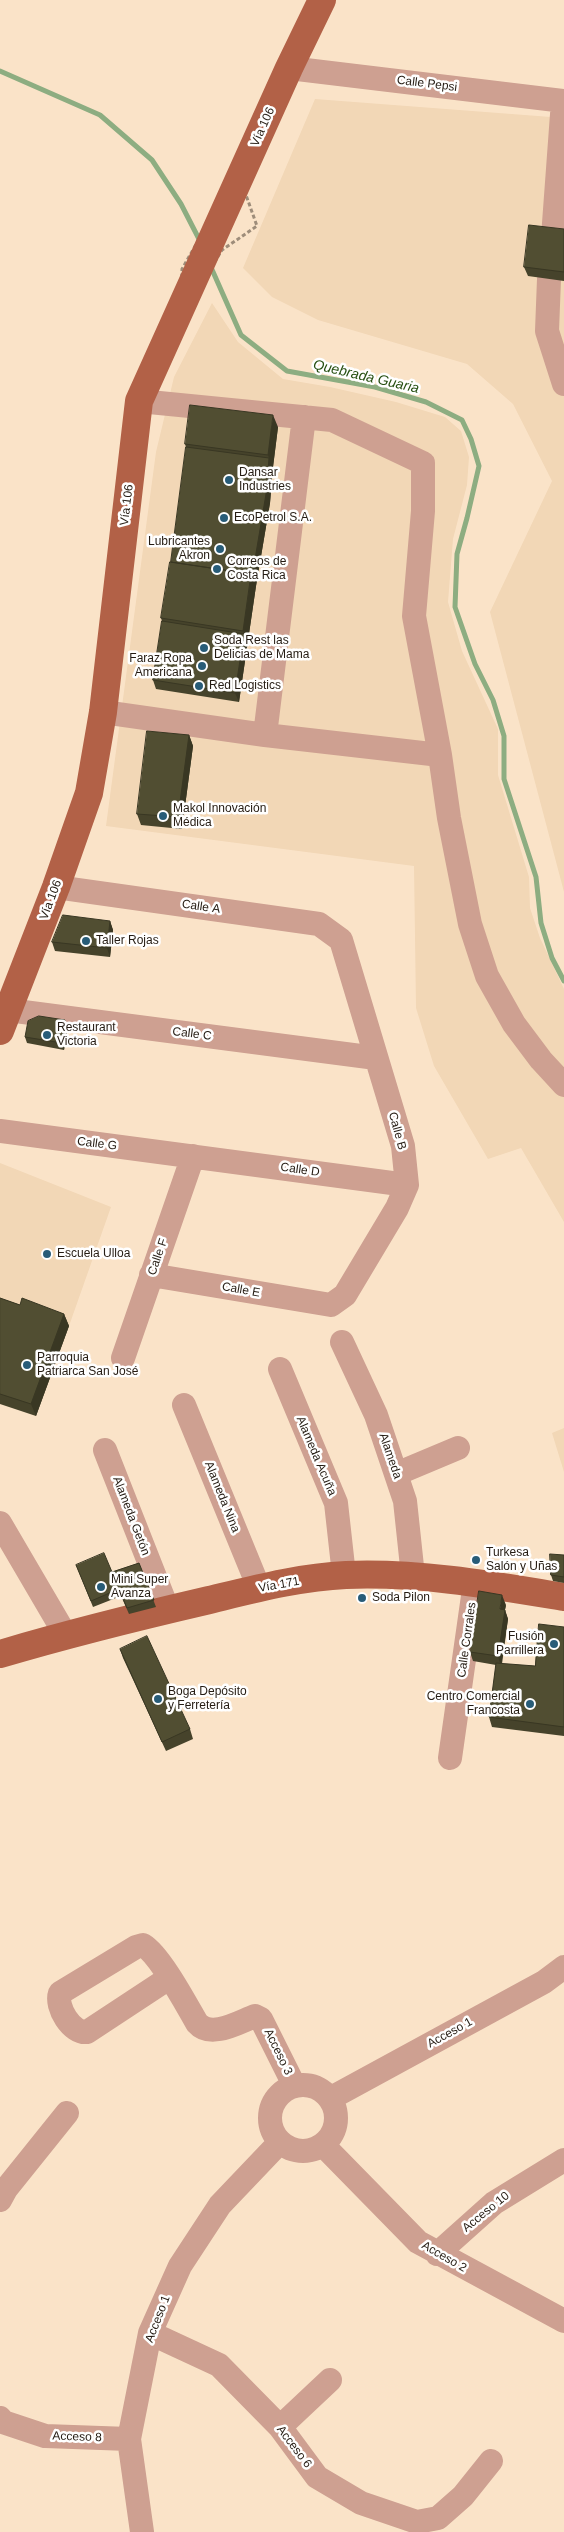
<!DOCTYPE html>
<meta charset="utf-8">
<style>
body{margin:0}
canvas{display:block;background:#fae3c8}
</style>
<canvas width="564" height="2532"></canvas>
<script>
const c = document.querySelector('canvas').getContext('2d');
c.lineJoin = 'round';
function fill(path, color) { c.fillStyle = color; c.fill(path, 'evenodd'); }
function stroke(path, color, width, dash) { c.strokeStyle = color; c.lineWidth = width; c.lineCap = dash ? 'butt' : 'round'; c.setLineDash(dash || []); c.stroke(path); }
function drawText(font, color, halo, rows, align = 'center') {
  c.font = font + ' Arial,sans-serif'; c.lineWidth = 5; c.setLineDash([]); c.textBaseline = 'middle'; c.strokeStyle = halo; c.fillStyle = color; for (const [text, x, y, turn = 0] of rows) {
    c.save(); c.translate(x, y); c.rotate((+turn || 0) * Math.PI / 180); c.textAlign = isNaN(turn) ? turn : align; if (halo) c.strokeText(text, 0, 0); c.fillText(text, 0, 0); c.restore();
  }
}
fill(new Path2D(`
 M 315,99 L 564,118 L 564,892 L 490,612 L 552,481 L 513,404 L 467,364 L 318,320 L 272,297 L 243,268 Z
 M 212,303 L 238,342 L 283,379 L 330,387 L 396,402 L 445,417 L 461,431 L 469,457 L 467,485 L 453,539 L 448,602 L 462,651 L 498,729 L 498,775 L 529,877 L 530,908 L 540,938 L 564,989 L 564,1222 L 521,1148 L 488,1159 L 434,1066 L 416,1008 L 414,866 L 106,826 L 156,452 L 174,377 Z
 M 0,1163 L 111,1207 L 69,1326 L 0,1301 Z
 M 564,1428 L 564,1472 L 552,1433 Z`), '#f2d7b6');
stroke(new Path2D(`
 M 0,71 L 100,115 L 152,160 L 181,204 L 200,241
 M 210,265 L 241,335 L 287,371 L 375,387 L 426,402 L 462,420 L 471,439 L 479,466 L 467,518 L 457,554 L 455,607 L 475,664 L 493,700 L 504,736 L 504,779 L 536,877 L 541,923 L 552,958 L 564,981`), '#8dad81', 5);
stroke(new Path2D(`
 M 240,178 L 257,226 L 222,250 L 200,286 L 181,308 L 182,269 L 214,213 L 225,182 Z`), '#9e8d7a', 3, [4, 2.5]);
stroke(new Path2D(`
 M 289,68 L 564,101
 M 553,237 L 563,101
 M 549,279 L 547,331 L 564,384
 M 139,401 L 332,420 L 423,463 L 423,511 L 414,616 L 440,755 L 449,818 L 470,924 L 487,976 L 514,1024 L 541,1060 L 564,1085
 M 103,712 L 265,735 L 440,755
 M 265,735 L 304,417
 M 56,887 L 319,924 L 341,940 L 403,1146 L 407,1185 L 397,1208 L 345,1295 L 331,1305 L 151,1275
 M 8,1010 L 376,1058
 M 0,1131 L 407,1185
 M 342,1342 L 376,1415 L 405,1501 L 413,1576
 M 123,1358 L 193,1156
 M 280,1369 L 336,1503 L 344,1575
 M 184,1405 L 259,1588
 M 105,1450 L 168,1610
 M 396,1474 L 458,1448
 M 0,1523 L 65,1634
 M 450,1758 L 475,1582
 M 169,1978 L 87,2032 C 72,2034 55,2007 60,1993 L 136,1947 L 143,1945 C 160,1955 186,2004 197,2023 C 211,2039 239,2022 255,2016 L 261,2019 L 294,2085
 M270 2118a33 33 0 1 1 66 0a33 33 0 1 1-66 0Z
 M 331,2098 L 544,1982 L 564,1967
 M 323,2145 L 418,2242 L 564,2321
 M 0,2200 L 6,2189 L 67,2113
 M 437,2254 L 494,2203 L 564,2160
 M 150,2333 L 219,2365 L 280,2427 L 317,2477 L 361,2503 L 417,2522 L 438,2518 L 463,2496 L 491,2461
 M 0,2418 L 3,2422 L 45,2436 L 129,2439
 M 280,2427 L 330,2380
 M 142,2532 L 129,2439 L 150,2333 L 180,2266 L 220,2205 L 280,2142`), '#cea091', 24);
stroke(new Path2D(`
 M 0,1031 L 56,887 L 89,793 L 103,712 L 139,401 L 289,68 L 322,0
 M 0,1654 C 68,1634 136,1617 205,1601 C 251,1590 299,1577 346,1575 C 419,1572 492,1585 564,1597`), '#b26147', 28);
fill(new Path2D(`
 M 564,229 L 564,281 L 528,276 L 524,267 Z
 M 278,427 L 273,467 L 270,503 L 256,586 L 239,702 L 156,689 L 153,680 L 162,621 L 161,618 L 171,562 L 186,447 L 185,444 Z
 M 189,735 L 193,746 L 182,829 L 141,825 L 137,814 Z
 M 110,921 L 113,930 L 110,957 L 55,951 L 52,942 Z
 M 68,1027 L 64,1050 L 27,1043 L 25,1037 Z
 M 0,1298 L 20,1305 L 64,1314 L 69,1326 L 36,1416 L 0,1404 Z
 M 564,1555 L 564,1583 L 553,1581 L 551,1575 Z
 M 139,1563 L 156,1607 L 129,1614 L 121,1596 L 93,1607 L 76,1565 L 112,1572 Z
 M 506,1605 L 505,1610 L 508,1619 L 502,1664 L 535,1666 L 564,1627 L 564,1736 L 492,1727 L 489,1717 L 496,1665 L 473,1661 L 470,1652 Z
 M 120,1649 L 190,1729 L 193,1739 L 166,1751 L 123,1658 Z`), '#46432b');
fill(new Path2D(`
 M 273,415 L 278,427 L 273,467 L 270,503 L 256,586 L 239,702 L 235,693 L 244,634 L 243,631 L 269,458 L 268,455 Z
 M 189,735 L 193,746 L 182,829 L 178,817 Z
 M 110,921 L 113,930 L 110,957 L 107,948 Z
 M 65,1020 L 68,1027 L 64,1050 L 62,1043 Z
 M 64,1314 L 69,1326 L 36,1416 L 31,1404 Z
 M 502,1595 L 506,1605 L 504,1614 L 505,1610 L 508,1619 L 501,1666 L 498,1656 L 500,1609 Z`), '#393723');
const building = new Path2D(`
 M 529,225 L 564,229 L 564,272 L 524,267 Z
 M 190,405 L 273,415 L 268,455 L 185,444 Z
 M 186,447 L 269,458 L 266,494 L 252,577 L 251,574 L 171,562 Z
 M 170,562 L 251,574 L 243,631 L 161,618 Z
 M 162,621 L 244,634 L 235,693 L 153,680 Z
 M 147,731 L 189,735 L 178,817 L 137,814 Z
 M 63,915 L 110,921 L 107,948 L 52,942 Z
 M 39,1016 L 65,1020 L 62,1043 L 25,1037 L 28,1021 Z
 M 0,1298 L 20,1305 L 22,1298 L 64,1314 L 31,1404 L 0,1394 Z
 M 104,1553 L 112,1572 L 139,1563 L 154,1600 L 127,1608 L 119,1589 L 91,1601 L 76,1565 Z
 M 550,1554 L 564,1555 L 564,1577 L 551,1575 Z
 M 479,1591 L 502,1595 L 500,1609 L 505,1610 L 498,1656 L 470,1652 Z
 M 539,1624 L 564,1627 L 564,1727 L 489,1717 L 496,1663 L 535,1666 Z
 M 147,1636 L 190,1729 L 162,1742 L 120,1649 Z`);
fill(building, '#514e32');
stroke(building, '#393723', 1);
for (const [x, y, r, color] of [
 [229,480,5,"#285c78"],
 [224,518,5,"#285c78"],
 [220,549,5,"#285c78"],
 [217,569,5,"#285c78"],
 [204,648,5,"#285c78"],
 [202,666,5,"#285c78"],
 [199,686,5,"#285c78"],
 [163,816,5,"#285c78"],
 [86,941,5,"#285c78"],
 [47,1035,5,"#285c78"],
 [47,1254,5,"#285c78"],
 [27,1365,5,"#285c78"],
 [476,1560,5,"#285c78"],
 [101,1587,5,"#285c78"],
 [362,1598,5,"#285c78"],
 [554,1644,5,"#285c78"],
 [158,1699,5,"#285c78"],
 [530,1704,5,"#285c78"]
]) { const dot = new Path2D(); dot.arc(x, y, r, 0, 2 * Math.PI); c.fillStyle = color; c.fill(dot); stroke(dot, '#fff', 2); }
drawText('12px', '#251c13', '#fff', [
 ["Calle Pepsi",427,84,7],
 ["Vía 106",263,127,-66],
 ["Vía 106",127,505,-83],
 ["Vía 106",51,900,-69],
 ["Calle A",201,907,8],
 ["Calle C",192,1034,7],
 ["Calle B",397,1131,75],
 ["Calle G",97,1144,7],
 ["Calle D",300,1170,8],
 ["Calle F",158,1257,-71],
 ["Calle E",241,1290,10],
 ["Alameda Acuña",316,1456,67],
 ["Alameda",390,1456,71],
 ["Alameda Nina",222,1497,68],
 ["Alameda Getón",131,1516,69],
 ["Vía 171",279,1585,-10],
 ["Calle Corrales",467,1640,-82],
 ["Acceso 1",450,2033,-29],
 ["Acceso 3",278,2052,64],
 ["Acceso 10",486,2212,-39],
 ["Acceso 2",444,2257,30],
 ["Acceso 1",158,2319,-69],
 ["Acceso 8",77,2437,2],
 ["Acceso 6",294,2447,53]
]);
drawText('12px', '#251c13', '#fff', [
 ["Dansar",239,473],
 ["Industries",239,487],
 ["EcoPetrol S.A.",234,518],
 ["Lubricantes",210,542,"right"],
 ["Akron",210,556,"right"],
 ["Correos de",227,562],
 ["Costa Rica",227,576],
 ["Soda Rest las",214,641],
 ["Delicias de Mama",214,655],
 ["Faraz Ropa",192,659,"right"],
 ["Americana",192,673,"right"],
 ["Red Logistics",209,686],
 ["Makol Innovación",173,809],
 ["Médica",173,823],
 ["Taller Rojas",96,941],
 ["Restaurant",57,1028],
 ["Victoria",57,1042],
 ["Escuela Ulloa",57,1254],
 ["Parroquia",37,1358],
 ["Patriarca San José",37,1372],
 ["Turkesa",486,1553],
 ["Salón y Uñas",486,1567],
 ["Mini Super",111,1580],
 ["Avanza",111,1594],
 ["Soda Pilon",372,1598],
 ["Fusión",544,1637,"right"],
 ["Parrillera",544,1651,"right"],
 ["Boga Depósito",168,1692],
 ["y Ferretería",168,1706],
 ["Centro Comercial",520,1697,"right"],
 ["Francosta",520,1711,"right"]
], 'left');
drawText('italic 14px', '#264f11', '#fff', [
 ["Quebrada Guaria",366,377,13]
]);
</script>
